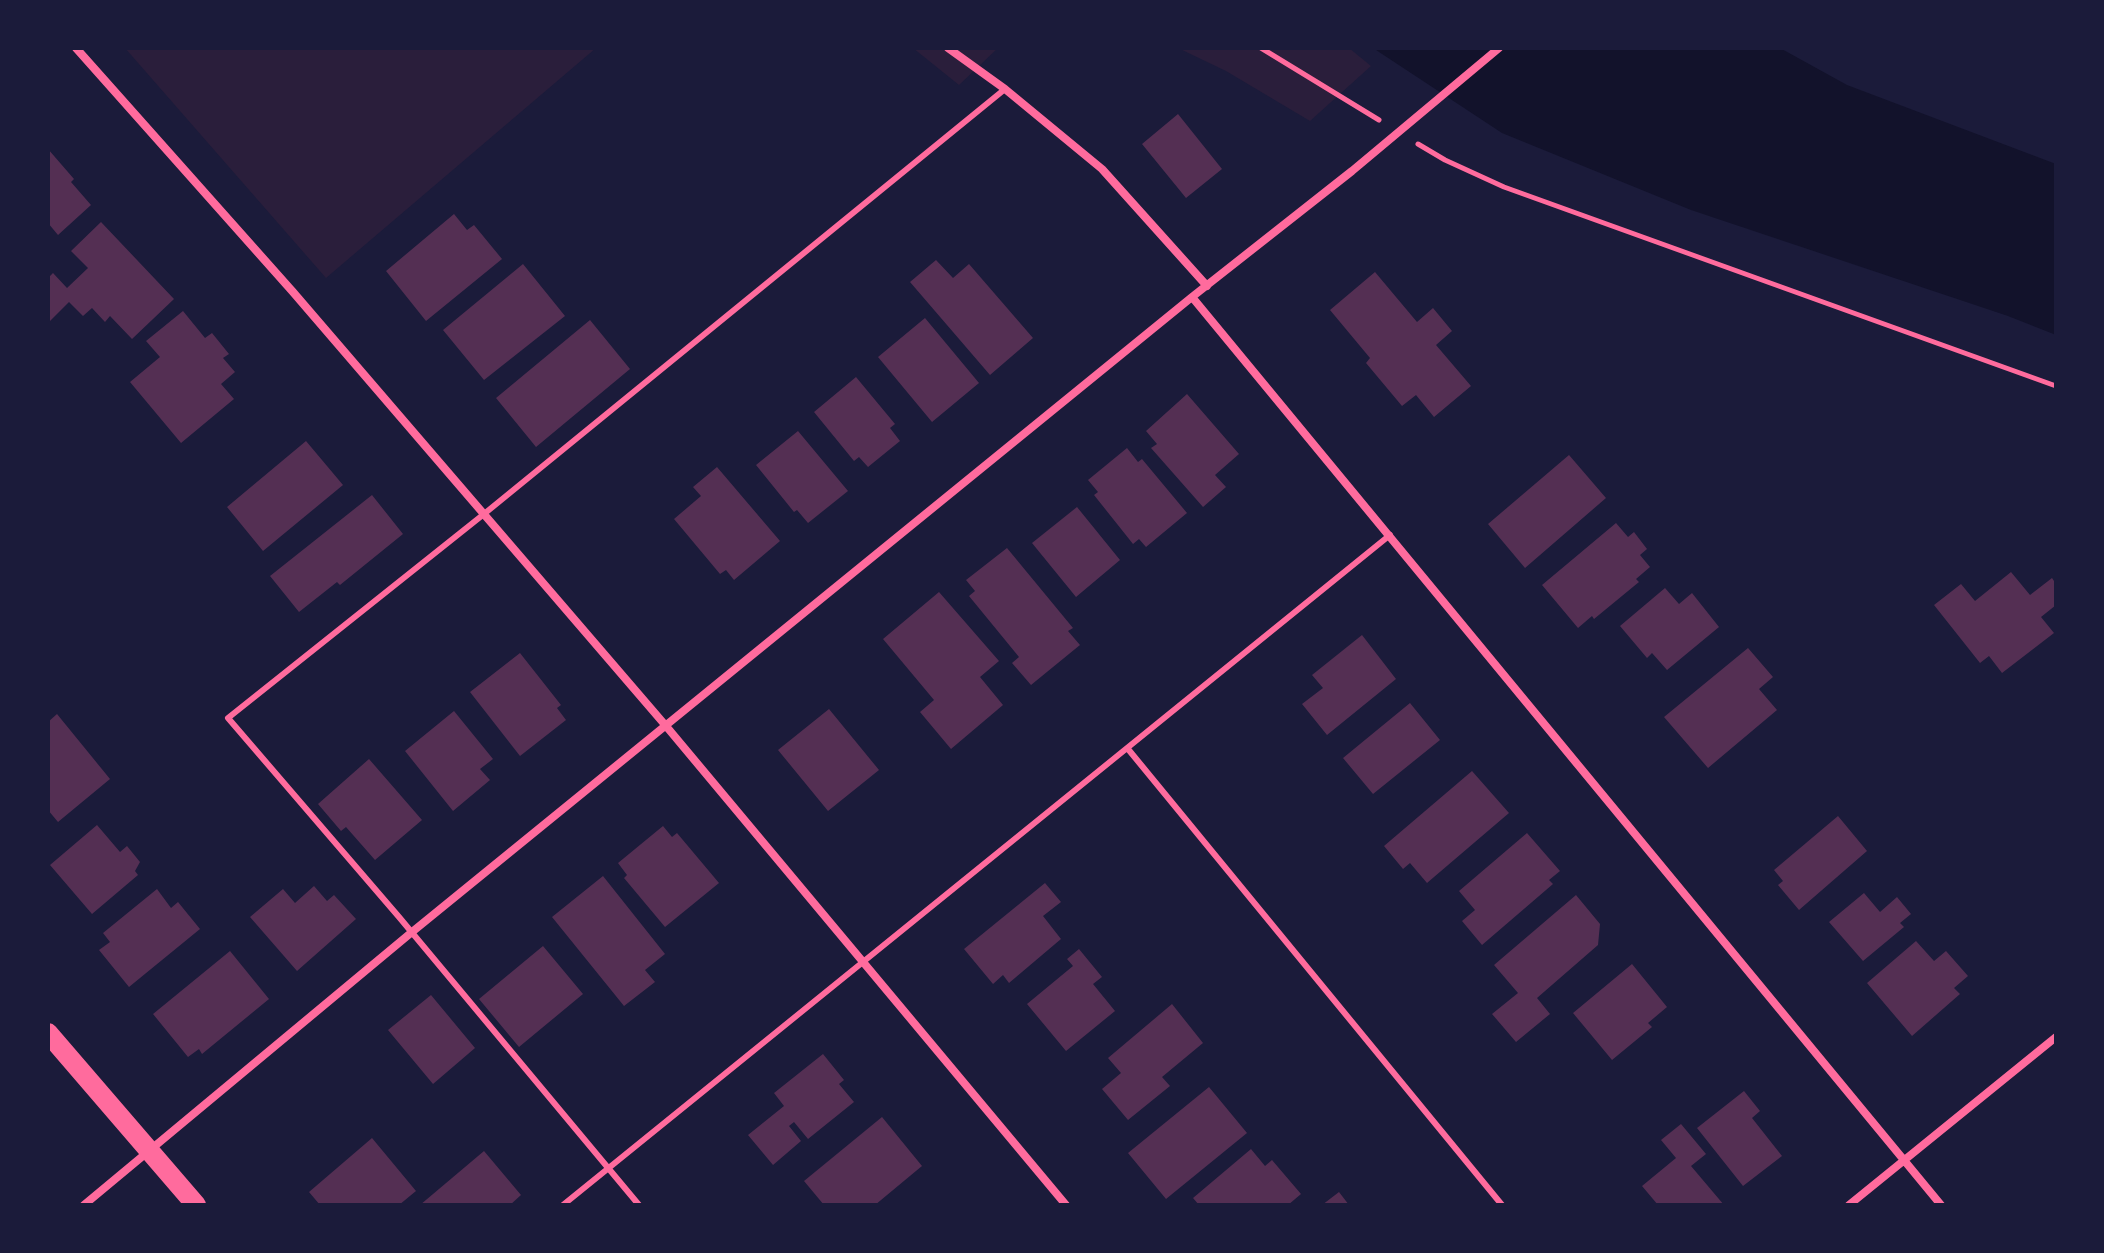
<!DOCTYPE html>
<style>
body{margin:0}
#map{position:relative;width:2104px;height:1253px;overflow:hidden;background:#1b1b3a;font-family:Commissioner,sans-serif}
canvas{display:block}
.frame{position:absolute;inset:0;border:50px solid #1b1b3a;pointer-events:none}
</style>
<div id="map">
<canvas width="2104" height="1253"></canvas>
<div class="frame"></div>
</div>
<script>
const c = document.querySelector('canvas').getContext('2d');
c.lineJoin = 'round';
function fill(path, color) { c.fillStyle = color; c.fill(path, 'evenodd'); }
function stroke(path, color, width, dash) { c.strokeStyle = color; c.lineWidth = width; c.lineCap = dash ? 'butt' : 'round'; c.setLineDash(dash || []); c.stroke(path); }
fill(new Path2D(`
 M 125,48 L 596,48 L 326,278 Z
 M 913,48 L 998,48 L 959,85 Z
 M 1178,48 L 1349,48 L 1371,66 L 1310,121 L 1226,71 Z`), '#2a1e3b');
fill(new Path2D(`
 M 1373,48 L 1780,48 L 1847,85 L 2056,164 L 2056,335 L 2008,316 L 1691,210 L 1502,133 Z`), '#12122b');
fill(new Path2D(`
 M 1178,114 L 1222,169 L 1186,198 L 1142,144 Z
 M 48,149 L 74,179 L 71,182 L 91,205 L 58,235 L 48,223 Z
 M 454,214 L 467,230 L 474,225 L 502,259 L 426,321 L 386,271 Z
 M 101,222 L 174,299 L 132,339 L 110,316 L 105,322 L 92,308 L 83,316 L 69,302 L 48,323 L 48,278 L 53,273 L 67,288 L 88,268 L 71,251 Z
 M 936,260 L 953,278 L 969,264 L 1033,338 L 990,375 L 910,282 Z
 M 523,264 L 565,316 L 484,380 L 443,330 Z
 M 1375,272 L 1417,322 L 1433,308 L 1452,331 L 1436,345 L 1471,386 L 1434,417 L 1416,395 L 1402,406 L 1366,363 L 1370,358 L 1330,310 Z
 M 183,311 L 205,338 L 212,333 L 229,354 L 223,358 L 235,372 L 221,384 L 234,399 L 181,443 L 130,382 L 160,357 L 146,341 Z
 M 925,318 L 979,383 L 932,422 L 878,357 Z
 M 590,320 L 630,369 L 536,447 L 496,398 Z
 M 856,377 L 895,424 L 890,428 L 900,441 L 868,467 L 859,457 L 854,461 L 814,412 Z
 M 1187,394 L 1239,454 L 1215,475 L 1226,487 L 1203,507 L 1151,448 L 1157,444 L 1146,431 Z
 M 798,431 L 848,491 L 808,523 L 797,510 L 794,512 L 756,465 Z
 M 306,441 L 343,485 L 263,551 L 227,507 Z
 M 1127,448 L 1138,462 L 1142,459 L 1187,513 L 1146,547 L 1139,539 L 1133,544 L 1094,495 L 1098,492 L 1088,480 Z
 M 1569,455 L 1606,498 L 1525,568 L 1488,524 Z
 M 717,467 L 780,541 L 734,580 L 726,570 L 720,574 L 674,519 L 701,496 L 693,487 Z
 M 372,495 L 403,534 L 340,585 L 337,582 L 299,612 L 270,576 Z
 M 1077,507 L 1120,560 L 1076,597 L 1032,543 Z
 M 1616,523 L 1628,537 L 1634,532 L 1647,549 L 1640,555 L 1650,567 L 1636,579 L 1639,582 L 1594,619 L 1592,616 L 1578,628 L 1542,585 Z
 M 1007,548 L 1073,628 L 1068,631 L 1080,645 L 1031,685 L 1012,663 L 1019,657 L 969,596 L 975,591 L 966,580 Z
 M 2011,572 L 2030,595 L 2052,578 L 2056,584 L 2056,605 L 2041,617 L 2054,633 L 2002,673 L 1989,656 L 1980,663 L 1934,605 L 1961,584 L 1975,601 Z
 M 1665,588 L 1679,604 L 1692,593 L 1719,627 L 1667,670 L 1652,653 L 1647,658 L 1620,626 Z
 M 939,592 L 999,661 L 980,677 L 1003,705 L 951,749 L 920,712 L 934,700 L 883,639 Z
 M 1362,635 L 1396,679 L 1327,735 L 1302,704 L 1323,688 L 1312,675 Z
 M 1748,648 L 1773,677 L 1759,689 L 1777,710 L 1708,768 L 1664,717 Z
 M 520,653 L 561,705 L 557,708 L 566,720 L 520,756 L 470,692 Z
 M 1410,703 L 1440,740 L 1373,794 L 1343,758 Z
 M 829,709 L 879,770 L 828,811 L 778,750 Z
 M 454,711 L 493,759 L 480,769 L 490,780 L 453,811 L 405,751 Z
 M 57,714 L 110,779 L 58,822 L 48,810 L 48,722 Z
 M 369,759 L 422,820 L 375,860 L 346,827 L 341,831 L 318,804 Z
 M 1472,771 L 1509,813 L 1427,883 L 1410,863 L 1403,869 L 1384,846 Z
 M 1838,816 L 1867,851 L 1799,910 L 1778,885 L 1783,881 L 1774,870 Z
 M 97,825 L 120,852 L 127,846 L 140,862 L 135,871 L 138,875 L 92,914 L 50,865 Z
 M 663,826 L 672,837 L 677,833 L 719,883 L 665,927 L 624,878 L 627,875 L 618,863 Z
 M 1527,833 L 1560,871 L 1549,880 L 1553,884 L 1482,945 L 1462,921 L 1475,910 L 1459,891 Z
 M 603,876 L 665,954 L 645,970 L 655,982 L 624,1006 L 552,917 Z
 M 1045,883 L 1061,902 L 1043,916 L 1061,939 L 1009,983 L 1003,975 L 993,984 L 964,949 Z
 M 314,886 L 327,901 L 334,895 L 356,919 L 297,971 L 250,917 L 283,889 L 295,903 Z
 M 157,889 L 171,908 L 178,902 L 200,929 L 129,987 L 99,950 L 110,942 L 103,933 Z
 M 1864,893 L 1880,912 L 1897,897 L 1911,914 L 1900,923 L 1904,927 L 1863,961 L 1829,922 Z
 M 1576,895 L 1600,924 L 1598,945 L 1537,998 L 1550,1014 L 1516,1042 L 1492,1014 L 1518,993 L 1494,965 Z
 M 1916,941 L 1934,961 L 1946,951 L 1968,976 L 1954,988 L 1960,994 L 1912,1036 L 1867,983 Z
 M 543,946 L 583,994 L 519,1047 L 479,999 Z
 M 1079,949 L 1102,977 L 1093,984 L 1115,1011 L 1066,1051 L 1027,1004 L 1073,966 L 1067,959 Z
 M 230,951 L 269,999 L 202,1054 L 199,1049 L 188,1057 L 153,1014 Z
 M 1632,964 L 1667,1007 L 1648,1023 L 1652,1027 L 1612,1060 L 1573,1013 Z
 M 431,995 L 475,1048 L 433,1084 L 388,1030 Z
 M 1172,1004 L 1203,1043 L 1162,1077 L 1170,1086 L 1128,1120 L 1102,1089 L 1121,1073 L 1108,1058 Z
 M 823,1054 L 844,1080 L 839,1084 L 854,1102 L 808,1139 L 794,1122 L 789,1126 L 801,1141 L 773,1165 L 748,1135 L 784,1106 L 774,1093 Z
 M 1209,1087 L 1247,1133 L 1166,1199 L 1128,1153 Z
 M 1744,1091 L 1760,1111 L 1752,1118 L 1782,1156 L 1743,1186 L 1697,1128 Z
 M 882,1117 L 922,1166 L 875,1205 L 824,1205 L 804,1181 Z
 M 1681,1124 L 1706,1154 L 1691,1166 L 1724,1205 L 1658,1205 L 1642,1186 L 1676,1158 L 1661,1140 Z
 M 372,1138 L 416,1191 L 399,1205 L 320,1205 L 309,1192 Z
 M 1251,1149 L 1265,1166 L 1272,1160 L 1301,1194 L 1288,1205 L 1199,1205 L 1193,1198 Z
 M 484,1151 L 521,1195 L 510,1205 L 420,1205 Z
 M 1339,1192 L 1349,1205 L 1322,1205 Z`), '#542f53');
stroke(new Path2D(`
 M 1261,48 L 1379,120
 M 1418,144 L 1445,160 L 1504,187 L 2056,386`), '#ff6b9d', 5);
stroke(new Path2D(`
 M 1128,749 L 1502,1205
 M 563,1205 L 1390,535
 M 639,1205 L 399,917 L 228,718 L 484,514 L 1005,89`), '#ff6b9d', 6);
stroke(new Path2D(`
 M 76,48 L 293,292 L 666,726 L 1066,1205
 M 948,48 L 1005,89 L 1102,169 L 1207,286
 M 1192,297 L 1941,1205
 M 84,1205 L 412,932 L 1192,297 L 1352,171 L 1499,48
 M 1849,1205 L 2056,1037`), '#ff6b9d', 8);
stroke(new Path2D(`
 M 48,1033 L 196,1205`), '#ff6b9d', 20);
</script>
